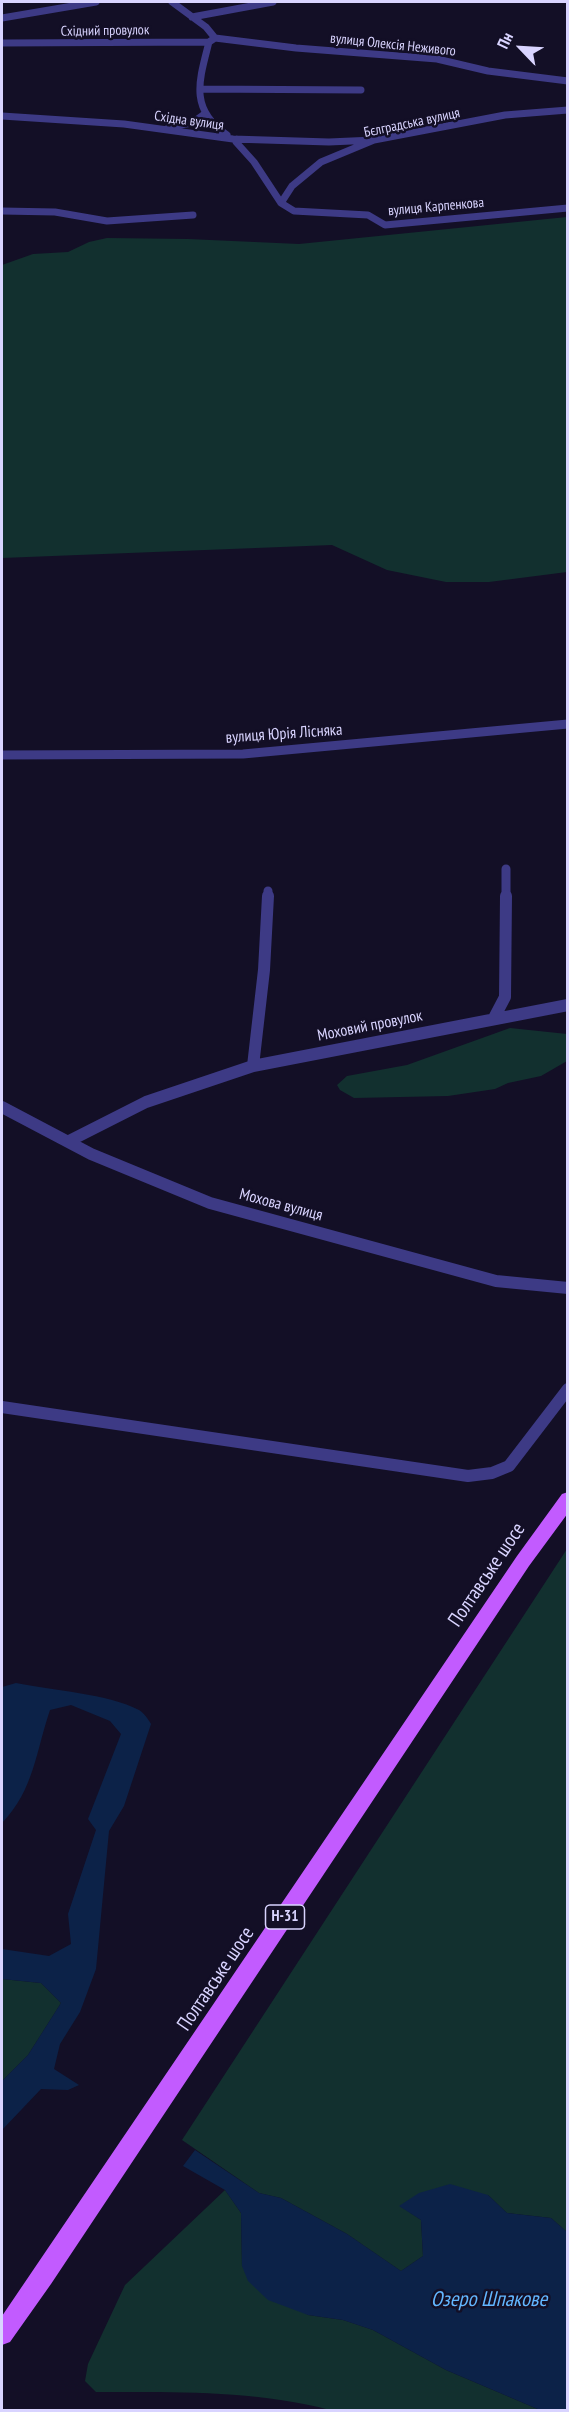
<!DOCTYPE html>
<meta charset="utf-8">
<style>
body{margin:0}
#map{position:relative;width:569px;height:2412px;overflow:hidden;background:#130f26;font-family:"PT Sans Narrow",sans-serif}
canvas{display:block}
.frame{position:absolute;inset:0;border:3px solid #d9d4ff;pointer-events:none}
.north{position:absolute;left:491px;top:18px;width:60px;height:60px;-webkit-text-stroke:4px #130f26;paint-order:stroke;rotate:295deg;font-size:16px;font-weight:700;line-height:24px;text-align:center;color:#d9d4ff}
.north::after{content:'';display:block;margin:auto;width:21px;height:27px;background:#d9d4ff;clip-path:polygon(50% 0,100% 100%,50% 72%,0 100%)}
</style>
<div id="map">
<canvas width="569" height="2412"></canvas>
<div class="frame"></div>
<div class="north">Пн</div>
</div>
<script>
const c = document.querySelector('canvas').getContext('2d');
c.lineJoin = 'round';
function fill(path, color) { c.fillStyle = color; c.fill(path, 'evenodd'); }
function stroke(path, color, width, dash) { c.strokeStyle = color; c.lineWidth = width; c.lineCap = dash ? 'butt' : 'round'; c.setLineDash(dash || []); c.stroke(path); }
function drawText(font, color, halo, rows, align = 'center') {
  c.font = font + ' "PT Sans Narrow",sans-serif'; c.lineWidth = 5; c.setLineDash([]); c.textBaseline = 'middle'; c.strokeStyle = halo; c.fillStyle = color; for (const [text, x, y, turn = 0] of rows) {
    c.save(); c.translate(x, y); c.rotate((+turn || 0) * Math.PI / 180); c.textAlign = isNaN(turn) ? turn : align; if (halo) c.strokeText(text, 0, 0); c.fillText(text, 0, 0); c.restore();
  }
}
fill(new Path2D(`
 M 567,217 L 567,572 L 489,582 L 446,582 L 387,570 L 332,545 L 2,558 L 2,265 L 33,254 L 68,252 L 89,242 L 107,238 L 188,239 L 299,244 Z
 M 510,1028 L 567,1034 L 567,1061 L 541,1076 L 508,1083 L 495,1089 L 448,1096 L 354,1098 L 340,1090 L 337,1085 L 347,1076 L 407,1065 Z
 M 567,1549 L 567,2232 L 551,2218 L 507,2213 L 488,2195 L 400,2206 L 421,2220 L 423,2256 L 401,2271 L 347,2234 L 281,2198 L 259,2193 L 182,2140 Z
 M 2,1979 L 41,1983 L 61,2003 L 28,2055 L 2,2081 Z
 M 225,2190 L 241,2213 L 242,2266 L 308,2315 L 343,2320 L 373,2330 L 446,2370 L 540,2410 L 330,2410 C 255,2390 172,2392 96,2392 L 85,2381 L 88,2364 L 125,2285 Z`), '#12302f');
fill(new Path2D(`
 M 16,1683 C 51,1690 109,1694 139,1710 C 144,1713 148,1719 151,1724 L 124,1806 L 109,1831 L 96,1969 L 80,2012 L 60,2044 L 54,2069 L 79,2085 L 68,2090 L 41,2089 L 2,2130 L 2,2081 L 28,2055 L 61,2003 L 41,1983 L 2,1979 L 2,1949 L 49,1956 L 71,1944 L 68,1914 L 96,1830 L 88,1819 L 121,1734 L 110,1721 L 71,1705 L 50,1710 C 36,1751 34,1790 2,1823 L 2,1687 Z
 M 195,2150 L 259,2193 L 281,2198 L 347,2234 L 401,2271 L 423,2256 L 421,2220 L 399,2206 L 419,2193 L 450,2184 L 488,2195 L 507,2213 L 551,2218 L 567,2232 L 567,2410 L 540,2410 L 446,2370 L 373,2330 L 343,2320 L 308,2315 L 268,2300 L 248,2281 L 242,2266 L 241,2213 L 225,2190 L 183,2166 Z`), '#0c2248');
stroke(new Path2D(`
 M 172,2 L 206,27 L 215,38 L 209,42 C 199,81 189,109 227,135
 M 192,17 L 273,2
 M 2,18 L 96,2
 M 215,38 L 296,48 L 437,59 L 488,71 L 568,81
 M 2,43 L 209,42
 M 200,89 L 361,90
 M 2,116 L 124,124 L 233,139 L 329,142 L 374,140
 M 169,127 L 192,123 L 203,115
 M 237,139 L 236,142 L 254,162 L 281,203 L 294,211 L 368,215 L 385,225 L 568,208
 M 281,203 L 292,186 L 321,162 L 374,140 L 505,115 L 568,110
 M 2,211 L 55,212 L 107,221 L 193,215`), '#3d3a85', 7);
stroke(new Path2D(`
 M 2,755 L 243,754 L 568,724
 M 268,897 L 268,891
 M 506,897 L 506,869`), '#3d3a85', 9);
stroke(new Path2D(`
 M 494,1018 L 505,997 L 506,896
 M 253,1066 L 264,970 L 268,896
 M 2,1107 L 91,1154 L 210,1203 L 496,1281 L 568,1288
 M 69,1141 L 146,1102 L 253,1066 L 568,1005
 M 2,1407 L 468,1476 L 492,1473 L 509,1466 L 568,1389`), '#3d3a85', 12);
fill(new Path2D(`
 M 568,1492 L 568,1513 L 529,1566 L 51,2284 L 10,2342 L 2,2345 L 2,2316 L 517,1556 L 562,1494 Z`), '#c25bff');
drawText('14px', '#d9d4ff', '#130f26', [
 ["Східний провулок",105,31,-1],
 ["вулиця Олексія Неживого",393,45,6],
 ["Східна вулиця",189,121,8],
 ["Бєлградська вулиця",412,123,-12],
 ["вулиця Карпенкова",436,207,-5]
]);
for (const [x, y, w] of [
 [285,1917,39]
]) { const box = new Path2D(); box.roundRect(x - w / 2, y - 12, w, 24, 4.5); c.fillStyle = '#130f26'; c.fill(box); stroke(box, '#d9d4ff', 1.5); }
drawText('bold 15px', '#d9d4ff', null, [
 ["Н-31",285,1917]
]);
drawText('16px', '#d9d4ff', '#130f26', [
 ["вулиця Юрія Лісняка",284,734,-4],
 ["Моховий провулок",370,1026,-11],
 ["Мохова вулиця",281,1205,15]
]);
drawText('20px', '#d9d4ff', '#130f26', [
 ["Полтавське шосе",487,1575,-56],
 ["Полтавське шосе",216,1979,-56]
]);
drawText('italic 21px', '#62b6ff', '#130f26', [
 ["Озеро Шпакове",489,2300]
]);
</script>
